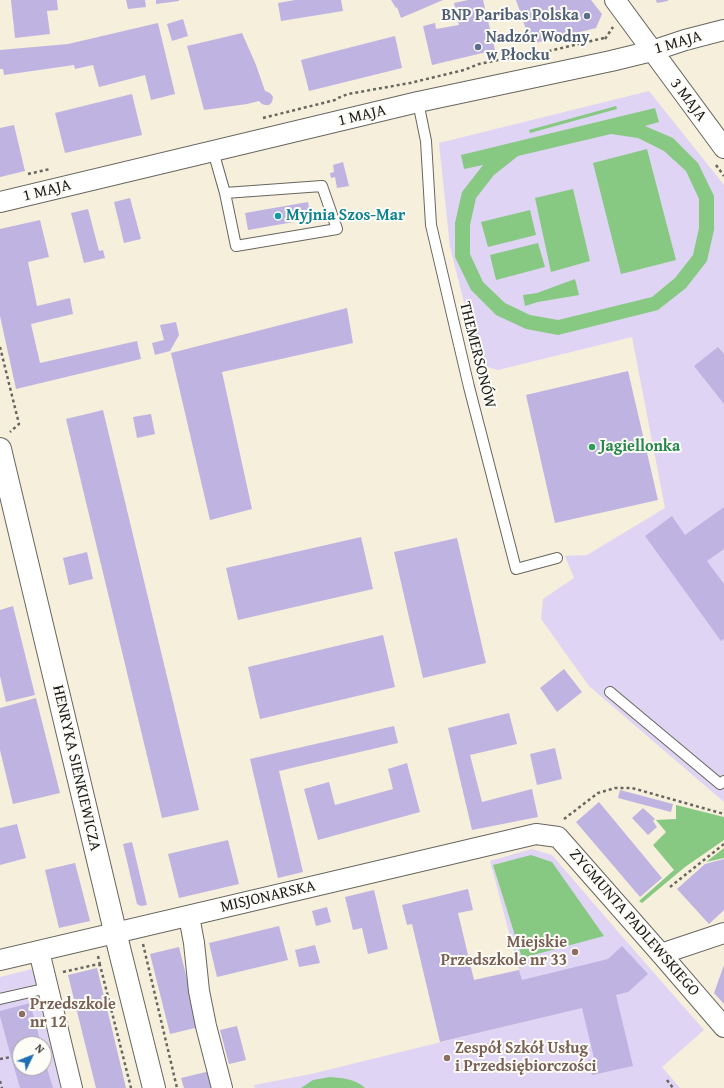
<!DOCTYPE html>
<meta charset="utf-8">
<style>
body{margin:0}
#map{position:relative;width:724px;height:1088px;overflow:hidden;background:#f5efdc;font-family:"Gentium Book Plus",serif}
canvas{display:block}
.north{position:absolute;left:12px;top:1036px;width:40px;height:40px;box-sizing:border-box;background:#fdfcf7;border:1px solid #a3a29f;border-radius:50%;rotate:47deg;font-size:11px;font-weight:700;line-height:16px;text-align:center;color:#1c1c1c}
.north::after{content:'';display:block;margin:auto;width:14px;height:18px;background:#1f6fb2;clip-path:polygon(50% 0,100% 100%,50% 72%,0 100%)}
</style>
<div id="map">
<canvas width="724" height="1088"></canvas>
<div class="north">N</div>
</div>
<script>
const c = document.querySelector('canvas').getContext('2d');
c.lineJoin = 'round';
function fill(path, color) { c.fillStyle = color; c.fill(path, 'evenodd'); }
function stroke(path, color, width, dash) { c.strokeStyle = color; c.lineWidth = width; c.lineCap = dash ? 'butt' : 'round'; c.setLineDash(dash || []); c.stroke(path); }
function drawText(font, color, halo, rows, align = 'center') {
  c.font = font + ' "Gentium Book Plus",serif'; c.lineWidth = 4; c.setLineDash([]); c.textBaseline = 'middle'; c.strokeStyle = halo; c.fillStyle = color; for (const [text, x, y, turn = 0] of rows) {
    c.save(); c.translate(x, y); c.rotate((+turn || 0) * Math.PI / 180); c.textAlign = isNaN(turn) ? turn : align; if (halo) c.strokeText(text, 0, 0); c.fillText(text, 0, 0); c.restore();
  }
}
fill(new Path2D(`
 M 649,91 L 724,185 L 724,802 L 589,686 L 541,619 L 543,599 L 574,578 L 565,556 L 587,555 L 665,508 L 632,337 L 498,370 L 480,365 L 450,247 L 439,143 Z
 M 532,849 L 552,855 L 620,934 L 704,1030 L 662,1067 L 680,1088 L 255,1088 L 254,1085 L 311,1074 L 531,1020 L 519,970 L 490,861 Z
 M 32,969 L 61,1088 L 0,1088 L 0,977 ZM 20,1044 L 44,1044 L 44,1068 L 20,1068 Z`), '#e0d4f4');
fill(new Path2D(`
 M 616,106 L 617,109 L 530,133 L 529,130 Z
 M 655,108 L 659,122 L 645,126 L 673,138 L 698,163 L 714,196 L 714,230 L 707,261 L 686,288 L 658,310 L 558,335 L 526,329 L 496,315 L 471,290 L 455,257 L 455,223 L 462,192 L 483,165 L 464,169 L 461,155 ZM 611,134 L 638,138 L 664,151 L 686,171 L 699,199 L 699,228 L 693,255 L 675,278 L 652,297 L 558,320 L 530,315 L 505,303 L 483,282 L 470,254 L 470,225 L 476,198 L 494,175 L 518,156 Z
 M 647,149 L 676,260 L 621,274 L 593,163 Z
 M 573,189 L 590,261 L 551,272 L 535,198 Z
 M 530,210 L 536,235 L 488,247 L 481,222 Z
 M 538,243 L 545,267 L 496,280 L 490,255 Z
 M 575,279 L 579,295 L 538,302 L 525,306 L 523,295 L 537,293 Z
 M 676,805 L 724,817 L 724,840 L 685,867 L 642,903 L 639,901 L 674,870 L 653,845 L 666,832 L 656,820 L 676,819 Z
 M 724,848 L 724,858 L 706,862 Z
 M 531,855 L 552,862 L 604,936 L 522,958 L 493,865 Z
 M 330,1077 C 342,1078 356,1079 365,1088 L 301,1088 L 313,1080 Z`), '#87c982');
fill(new Path2D(`
 M 11,0 L 57,0 L 58,10 L 47,11 L 50,34 L 15,38 Z
 M 126,0 L 145,0 L 146,7 L 128,9 Z
 M 156,0 L 179,0 L 179,1 L 156,4 Z
 M 295,0 L 341,0 L 343,11 L 281,21 L 278,3 Z
 M 391,0 L 443,0 L 401,18 L 397,7 L 396,8 Z
 M 468,0 L 483,0 L 495,50 L 432,65 L 423,26 L 435,23 L 436,29 L 459,25 L 454,3 Z
 M 516,0 L 591,0 L 602,14 L 596,28 L 531,44 Z
 M 656,0 L 668,0 L 668,1 L 657,3 Z
 M 183,19 L 188,36 L 172,41 L 167,24 Z
 M 158,23 L 175,94 L 151,100 L 145,75 L 99,87 L 93,65 L 75,69 L 74,65 L 4,75 L 3,69 L 0,69 L 0,50 L 68,44 Z
 M 242,33 L 256,65 L 265,91 L 268,92 L 271,94 L 273,97 L 272,102 L 269,105 L 265,105 L 262,104 L 259,101 L 247,104 L 204,110 L 187,46 Z
 M 395,36 L 402,68 L 309,91 L 301,60 Z
 M 132,94 L 142,135 L 65,153 L 55,113 Z
 M 14,125 L 25,171 L 0,177 L 0,128 Z
 M 343,162 L 349,186 L 337,188 L 335,177 L 331,178 L 330,173 L 334,172 L 333,165 Z
 M 130,198 L 141,239 L 124,243 L 114,202 Z
 M 308,202 L 311,219 L 248,230 L 245,213 Z
 M 88,209 L 99,251 L 103,250 L 105,258 L 84,263 L 71,213 Z
 M 40,220 L 49,257 L 28,262 L 37,306 L 70,298 L 73,314 L 31,324 L 40,363 L 137,341 L 141,359 L 16,389 L 0,316 L 0,229 Z
 M 347,308 L 353,343 L 222,372 L 252,509 L 210,520 L 171,353 Z
 M 176,322 L 179,335 L 170,351 L 155,355 L 152,343 L 164,340 L 160,325 Z
 M 718,347 L 724,354 L 724,404 L 694,366 Z
 M 628,371 L 658,500 L 555,523 L 526,395 Z
 M 103,410 L 199,810 L 162,818 L 66,419 Z
 M 151,414 L 155,434 L 137,438 L 133,417 Z
 M 724,507 L 724,549 L 707,561 L 724,584 L 724,639 L 721,641 L 645,536 L 672,516 L 685,535 Z
 M 361,537 L 373,589 L 238,620 L 226,568 Z
 M 457,538 L 486,663 L 423,678 L 394,552 Z
 M 87,552 L 93,579 L 69,585 L 63,558 Z
 M 13,606 L 35,695 L 6,702 L 0,676 L 0,610 Z
 M 383,635 L 395,687 L 260,719 L 248,667 Z
 M 564,669 L 582,692 L 557,712 L 540,688 Z
 M 36,698 L 60,793 L 13,804 L 0,750 L 0,708 Z
 M 509,713 L 517,744 L 470,755 L 482,802 L 532,789 L 538,817 L 472,830 L 448,728 Z
 M 394,726 L 398,743 L 279,771 L 303,872 L 278,878 L 250,759 Z
 M 555,748 L 562,779 L 537,785 L 530,754 Z
 M 407,763 L 420,812 L 318,840 L 304,789 L 329,782 L 335,805 L 393,789 L 388,769 Z
 M 620,790 L 673,804 L 671,812 L 618,798 Z
 M 599,802 L 662,878 L 640,897 L 576,822 Z
 M 643,808 L 655,819 L 653,821 L 657,827 L 648,835 L 632,818 Z
 M 17,824 L 26,858 L 0,865 L 0,828 Z
 M 228,840 L 239,884 L 179,898 L 168,854 Z
 M 132,842 L 147,905 L 141,906 L 137,904 L 123,844 Z
 M 724,859 L 724,910 L 709,924 L 677,889 L 705,864 Z
 M 75,863 L 90,921 L 59,928 L 45,870 Z
 M 468,889 L 473,910 L 458,913 L 474,980 L 519,970 L 522,980 L 608,959 L 622,946 L 648,974 L 628,992 L 616,995 L 633,1066 L 592,1075 L 588,1060 L 594,1058 L 582,1008 L 440,1042 L 412,924 L 407,925 L 402,905 Z
 M 374,890 L 388,949 L 368,954 L 362,928 L 353,930 L 345,897 Z
 M 327,907 L 331,922 L 316,926 L 312,911 Z
 M 279,926 L 288,960 L 217,977 L 209,943 Z
 M 315,945 L 320,963 L 299,967 L 295,950 Z
 M 179,947 L 199,1027 L 170,1034 L 150,954 Z
 M 724,965 L 724,1004 L 714,993 Z
 M 97,968 L 112,1029 L 126,1088 L 96,1088 L 68,975 Z
 M 30,1003 L 41,1044 L 20,1044 L 20,1068 L 44,1068 L 44,1058 L 53,1088 L 20,1088 L 11,1057 L 0,1016 L 0,1011 Z
 M 237,1026 L 246,1060 L 229,1064 L 220,1030 Z
 M 210,1071 L 214,1088 L 184,1088 L 181,1078 Z`), '#bfb3e2');
const lane = new Path2D(`
 M 418,102 L 426,141 L 431,225 L 469,387 L 516,569 L 557,558
 M 213,151 L 225,193 L 236,246 L 337,229 L 322,186 L 225,193
 M 610,692 L 720,784 L 724,781
 M 0,999 L 48,988`);
const street = new Path2D(`
 M 615,0 L 724,148
 M 0,202 L 418,102 L 611,61 L 652,51 L 685,40 L 724,30
 M 189,916 L 194,943 L 199,991 L 206,1026 L 222,1088
 M 39,951 L 72,1088
 M 661,954 L 724,933
 M 0,960 L 536,834 L 558,837 L 661,954 L 724,1027`);
const secondary = new Path2D(`
 M 0,449 L 120,952 L 154,1088`);
stroke(lane, '#68665f', 12);
stroke(street, '#68665f', 22);
stroke(secondary, '#68665f', 24);
stroke(new Path2D(`
 M 605,39 L 613,27
 M 263,118 L 335,100 L 338,98 L 348,94 L 410,83 L 464,70 L 479,64 L 503,59 L 528,56 L 604,38
 M 716,165 L 724,176
 M 28,174 L 50,169
 M 0,347 L 19,424 L 10,432
 M 564,819 L 598,793 L 615,788 L 632,788 L 724,814
 M 670,887 L 724,844
 M 143,944 L 177,1088
 M 98,956 L 100,965
 M 63,972 L 94,965 L 100,965 L 131,1088
 M 0,1059 L 11,1057
 M 667,1080 L 673,1088
 M 0,1081 L 2,1088`), '#68665f', 2.5, [3, 3]);
stroke(lane, '#fff', 10);
stroke(street, '#fff', 20);
stroke(secondary, '#fff', 22);
for (const [x, y, r, color] of [
 [587,16,4,"#5c6f8a"],
 [478,47,4,"#5c6f8a"],
 [278,216,4,"#0f9aa8"],
 [592,447,4,"#2e9e5b"],
 [575,952,4,"#8d6e63"],
 [22,1014,4,"#8d6e63"],
 [447,1058,4,"#8d6e63"]
]) { const dot = new Path2D(); dot.arc(x, y, r, 0, 2 * Math.PI); c.fillStyle = color; c.fill(dot); stroke(dot, '#fdfcf7', 1.5); }
drawText('bold 16px', '#4e5e75', '#fdfcf7', [
 ["BNP Paribas Polska",579,16],
 ["Nadzór Wodny",486,38,"left"],
 ["w Płocku",486,56,"left"]
], 'right');
drawText('16px', '#1c1c1c', '#fdfcf7', [
 ["1 MAJA",678,43,-16],
 ["3 MAJA",688,100,53],
 ["1 MAJA",362,116,-13],
 ["1 MAJA",47,191,-14],
 ["THEMERSONÓW",477,355,76],
 ["HENRYKA SIENKIEWICZA",76,768,77],
 ["MISJONARSKA",268,897,-13],
 ["ZYGMUNTA PADLEWSKIEGO",634,923,49]
]);
drawText('bold 16px', '#0d838f', '#fdfcf7', [
 ["Myjnia Szos-Mar",286,216]
], 'left');
drawText('bold 16px', '#27864d', '#fdfcf7', [
 ["Jagiellonka",600,447]
], 'left');
drawText('bold 16px', '#785e54', '#fdfcf7', [
 ["Miejskie",567,943,"right"],
 ["Przedszkole nr 33",567,961,"right"],
 ["Przedszkole",30,1005],
 ["nr 12",30,1023],
 ["Zespół Szkół Usług",455,1049],
 ["i Przedsiębiorczości",455,1067]
], 'left');
</script>
